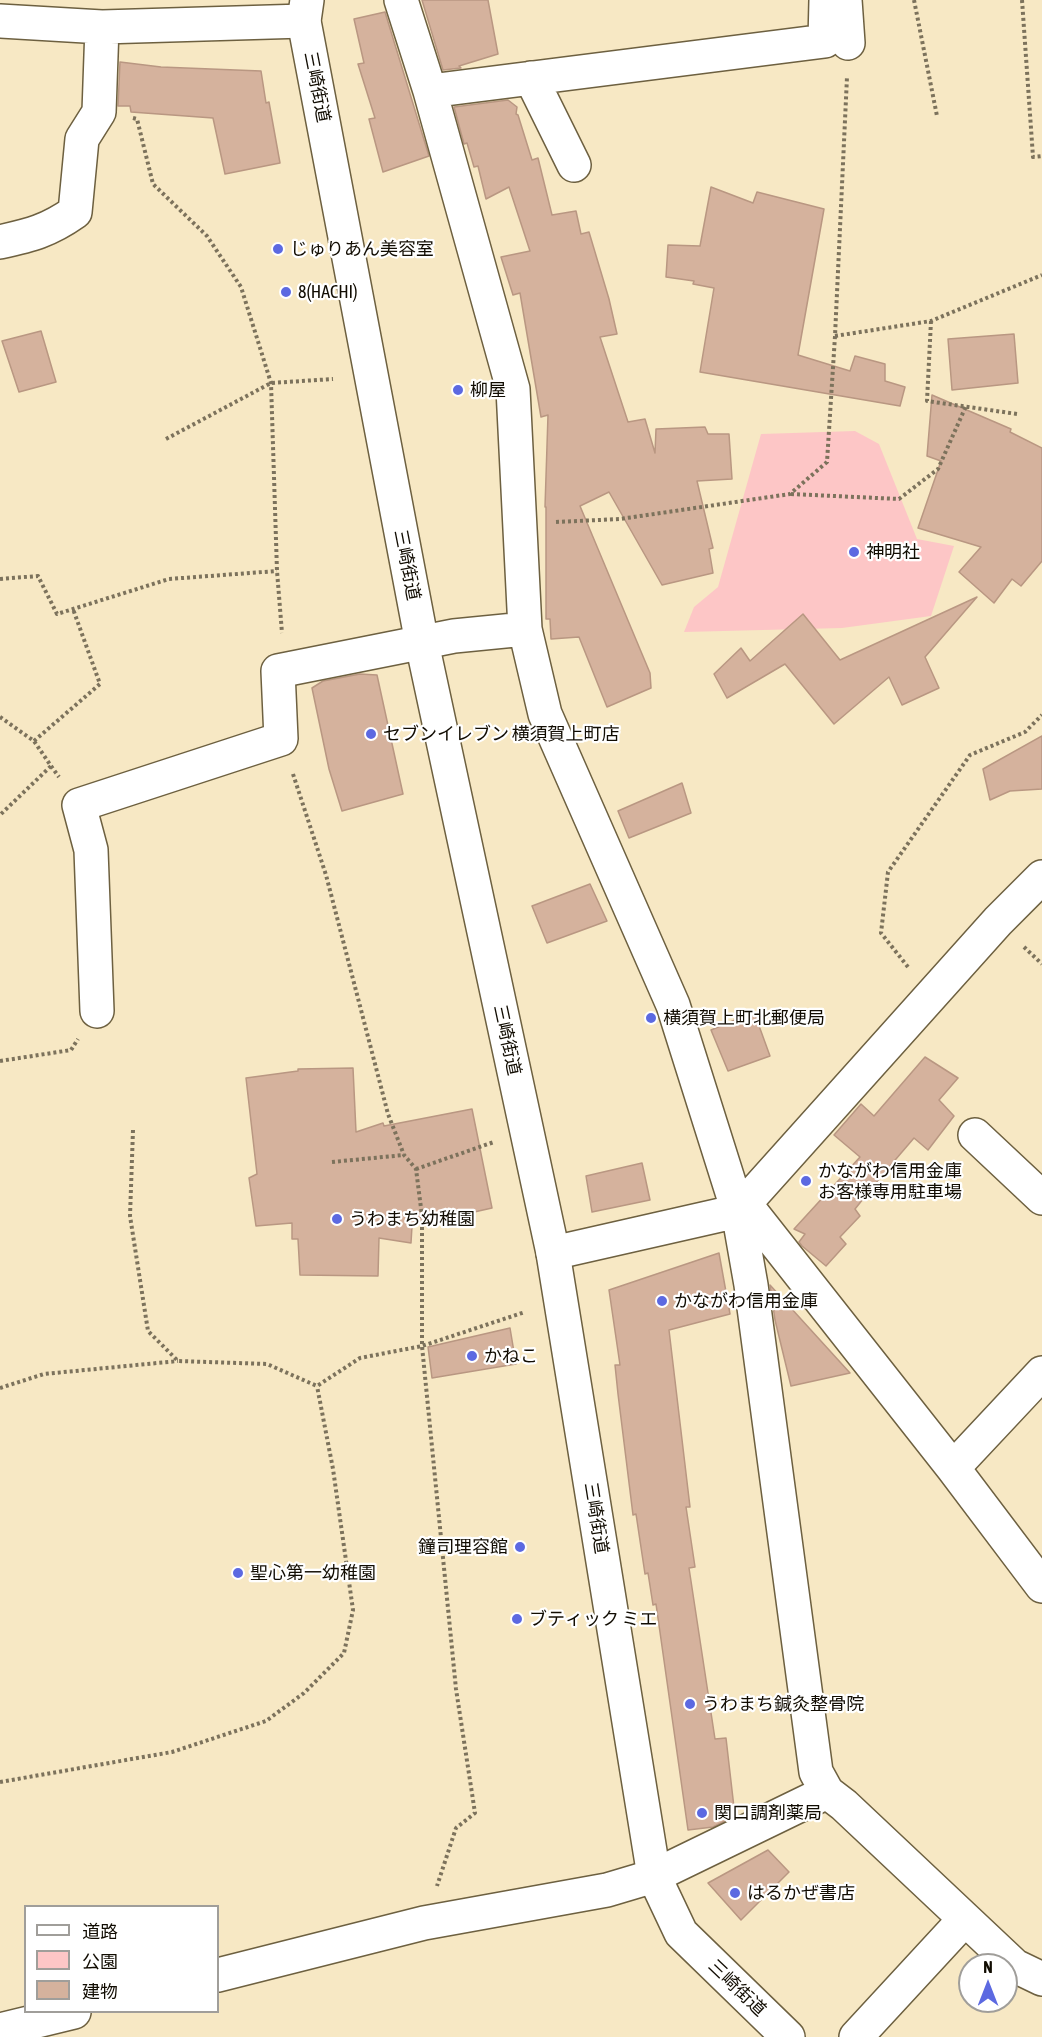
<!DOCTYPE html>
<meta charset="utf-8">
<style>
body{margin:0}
#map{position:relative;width:1042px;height:2037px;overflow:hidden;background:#f7e8c4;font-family:"Asap Condensed","Noto Sans JP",sans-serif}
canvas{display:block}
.legend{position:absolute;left:24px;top:1905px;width:195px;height:108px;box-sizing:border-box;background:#fff;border:2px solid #a09e9a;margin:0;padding:8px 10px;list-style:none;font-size:18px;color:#110c02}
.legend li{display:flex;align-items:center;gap:12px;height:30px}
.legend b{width:30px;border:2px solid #a09e9a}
.north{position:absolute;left:958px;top:1953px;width:60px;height:60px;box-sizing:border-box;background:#fff;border:2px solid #a09e9a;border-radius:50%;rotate:0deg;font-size:16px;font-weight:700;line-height:24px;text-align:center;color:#110c02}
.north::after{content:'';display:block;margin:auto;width:21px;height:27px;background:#5c69e1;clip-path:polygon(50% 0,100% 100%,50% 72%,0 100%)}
</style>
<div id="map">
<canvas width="1042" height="2037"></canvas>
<ul class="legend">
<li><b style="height:8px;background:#fff"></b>道路</li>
<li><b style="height:16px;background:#fdc6c6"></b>公園</li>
<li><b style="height:16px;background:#d5b29d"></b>建物</li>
</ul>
<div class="north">N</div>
</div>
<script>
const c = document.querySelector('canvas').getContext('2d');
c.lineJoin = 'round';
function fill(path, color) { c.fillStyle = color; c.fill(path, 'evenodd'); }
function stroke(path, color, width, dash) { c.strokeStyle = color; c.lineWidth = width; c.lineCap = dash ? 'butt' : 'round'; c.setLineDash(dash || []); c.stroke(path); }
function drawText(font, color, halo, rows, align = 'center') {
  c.font = font + ' "Asap Condensed","Noto Sans JP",sans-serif'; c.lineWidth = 4.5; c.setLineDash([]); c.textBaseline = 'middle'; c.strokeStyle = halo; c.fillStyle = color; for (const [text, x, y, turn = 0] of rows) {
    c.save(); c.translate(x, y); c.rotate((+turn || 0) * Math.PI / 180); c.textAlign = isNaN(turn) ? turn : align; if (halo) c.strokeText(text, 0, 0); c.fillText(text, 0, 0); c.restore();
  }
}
fill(new Path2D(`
 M 855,431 L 879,444 L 917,539 L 954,546 L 931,616 L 842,628 L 684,632 L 694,607 L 718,587 L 761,434 Z`), '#fdc6c6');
const building = new Path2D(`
 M 422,0 L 488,0 L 498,54 L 459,66 L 461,68 L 443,70 Z
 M 385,12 L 429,156 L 383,172 L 369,119 L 375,118 L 358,64 L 364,63 L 354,19 Z
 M 120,62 L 161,67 L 261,71 L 266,103 L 269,102 L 280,163 L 225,174 L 213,118 L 131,112 L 130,106 L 118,106 Z
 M 508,100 L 517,107 L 516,114 L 518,115 L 532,160 L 538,158 L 552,215 L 576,211 L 581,234 L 589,232 L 609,299 L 617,334 L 600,337 L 628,422 L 645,419 L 655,453 L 656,429 L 705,427 L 708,434 L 729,434 L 732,479 L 697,481 L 713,548 L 709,549 L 713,573 L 662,585 L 609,492 L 580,506 L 650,673 L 651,688 L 607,707 L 579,637 L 551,639 L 550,619 L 546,619 L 546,507 L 545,507 L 548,415 L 541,417 L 520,293 L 513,295 L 501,257 L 530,251 L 509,187 L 486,199 L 478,166 L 474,167 L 467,143 L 464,144 L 454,107 Z
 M 711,187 L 753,203 L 757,192 L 824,209 L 798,355 L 850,371 L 855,356 L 885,364 L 885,381 L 905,387 L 900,406 L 700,372 L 714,288 L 693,284 L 694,281 L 666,277 L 668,245 L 700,246 Z
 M 41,331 L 56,382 L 19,392 L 2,341 Z
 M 1014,334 L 1018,383 L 952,390 L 948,339 Z
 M 932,395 L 1011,429 L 1010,432 L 1042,448 L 1042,561 L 1021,586 L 1012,579 L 994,603 L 959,572 L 981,547 L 918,528 L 941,461 L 927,456 Z
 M 977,597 L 925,657 L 939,688 L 902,705 L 889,677 L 834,724 L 785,664 L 727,698 L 714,674 L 741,648 L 750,661 L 803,614 L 840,660 Z
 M 360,674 L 377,675 L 403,794 L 342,811 L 329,769 L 312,688 L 323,681 Z
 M 1042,736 L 1042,789 L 1010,791 L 990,800 L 983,769 Z
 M 682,783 L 691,813 L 629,838 L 618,811 Z
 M 590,884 L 607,921 L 547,943 L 532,906 Z
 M 754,1012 L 770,1056 L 728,1071 L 711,1030 Z
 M 925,1057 L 958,1078 L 939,1100 L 954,1116 L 928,1150 L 914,1138 L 884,1173 L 855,1209 L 860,1216 L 840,1237 L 846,1244 L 826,1266 L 802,1246 L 799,1242 L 805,1234 L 794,1229 L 860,1157 L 834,1135 L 861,1104 L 874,1116 Z
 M 353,1068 L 356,1132 L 383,1123 L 384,1126 L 472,1109 L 492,1208 L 412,1226 L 411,1243 L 379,1238 L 378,1276 L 300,1275 L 298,1239 L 292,1239 L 292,1223 L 256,1226 L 249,1178 L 257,1174 L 246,1078 L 298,1071 L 298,1069 Z
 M 642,1163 L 650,1200 L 592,1212 L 586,1176 Z
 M 719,1253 L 730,1314 L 669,1330 L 690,1507 L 686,1507 L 695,1567 L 689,1568 L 715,1739 L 726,1738 L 735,1816 L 713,1827 L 688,1830 L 656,1604 L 653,1605 L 648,1573 L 645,1574 L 636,1514 L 633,1515 L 618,1394 L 615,1365 L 620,1365 L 609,1290 Z
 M 770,1285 L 850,1373 L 791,1386 L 775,1320 Z
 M 510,1328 L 516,1364 L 432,1378 L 428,1347 Z
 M 768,1850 L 789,1872 L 741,1920 L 708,1883 Z`);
fill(building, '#d5b29d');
stroke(building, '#b99782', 1.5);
const minor = new Path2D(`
 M 401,0 L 430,91 L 513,389 L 525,629 L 545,714 L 673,1005 L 738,1211 L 751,1285 L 816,1772 L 827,1792 L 844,1805 L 1015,1966 L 1042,1979
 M 845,0 L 848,43
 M 0,21 L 102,27 L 304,21
 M 531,78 L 574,165
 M 430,91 L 825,41 L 826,0
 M 0,242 C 31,235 48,231 75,212 L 82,139 L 99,112 L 102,27
 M 97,1011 L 91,850 L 79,805 L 281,739 L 278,671 L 454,636 L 525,629
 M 975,1135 L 1042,1198
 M 745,1204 L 953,1468 L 1042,1586
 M 553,1253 L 738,1211 L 998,921 L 1042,877
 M 953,1468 L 1042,1373
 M 218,1975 L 424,1923 L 607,1890 L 654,1876 L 827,1792
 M 0,2030 L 74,2012
 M 856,2037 L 964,1920`);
const major = new Path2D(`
 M 307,0 L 304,21 L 422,643 L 553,1253 L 654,1876 L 681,1933 L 788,2037`);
stroke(minor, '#6d6040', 36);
stroke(major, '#6d6040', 36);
stroke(new Path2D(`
 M 914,0 L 937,116
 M 1022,0 L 1033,157 L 1042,156
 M 133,118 L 137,119 L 153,184 L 207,236 L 241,287 L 271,383 L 277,571 L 282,633
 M 931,321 L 927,401 L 1017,414
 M 835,336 L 931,321 L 1042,275
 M 166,439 L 271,383 L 333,379
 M 791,494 L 899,499 L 938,469 L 966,406
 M 556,522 L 620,519 L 790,494 L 827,462 L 835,336 L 847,77
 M 0,579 L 38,576 L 57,614 L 169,579 L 277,571
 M 0,717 L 34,741 L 51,766 L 0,815
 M 34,741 L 100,684 L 73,609
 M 51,766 L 59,777
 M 293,774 L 326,875 L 388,1114 L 404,1155 L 416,1169 L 422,1216 L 422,1346 L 456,1689 L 475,1813 L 456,1828 L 437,1886
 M 1024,947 L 1042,964
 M 908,967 L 881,933 L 888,872 L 970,755 L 1025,732 L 1042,715
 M 0,1061 L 71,1050 L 78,1039
 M 133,1130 L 130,1216 L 148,1331 L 178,1361 L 267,1364 L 317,1386 L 360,1358 L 422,1346 L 525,1312
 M 332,1162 L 404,1155
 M 416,1169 L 494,1142
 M 0,1388 L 44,1374 L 178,1361
 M 0,1782 L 172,1752 L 266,1721 L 304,1693 L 344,1653 L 353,1610 L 333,1469 L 317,1386`), '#7c725c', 4, [3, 3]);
stroke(minor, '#fff', 33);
stroke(major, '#fff', 33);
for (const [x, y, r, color] of [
 [278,249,6,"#5c69e1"],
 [286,292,6,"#5c69e1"],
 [458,390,6,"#5c69e1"],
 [854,552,6,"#5c69e1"],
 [371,734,6,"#5c69e1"],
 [651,1018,6,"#5c69e1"],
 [806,1181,6,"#5c69e1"],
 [337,1219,6,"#5c69e1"],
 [662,1301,6,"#5c69e1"],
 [472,1356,6,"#5c69e1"],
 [520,1547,6,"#5c69e1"],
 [238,1573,6,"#5c69e1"],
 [517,1619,6,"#5c69e1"],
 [690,1704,6,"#5c69e1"],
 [702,1813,6,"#5c69e1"],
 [735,1893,6,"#5c69e1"]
]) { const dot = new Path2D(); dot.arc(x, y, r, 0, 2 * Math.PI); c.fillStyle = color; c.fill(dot); stroke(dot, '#fff', 2); }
drawText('18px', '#110c02', '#fff', [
 ["三崎街道",317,87,79],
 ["三崎街道",407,565,79],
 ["三崎街道",507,1040,78],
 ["三崎街道",596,1518,81],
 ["三崎街道",737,1988,44]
]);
drawText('18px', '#110c02', '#fff', [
 ["じゅりあん美容室",290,249],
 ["8(HACHI)",298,292],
 ["柳屋",470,390],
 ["神明社",866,552],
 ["セブンイレブン 横須賀上町店",383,734],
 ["横須賀上町北郵便局",663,1018],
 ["かながわ信用金庫",818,1171],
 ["お客様専用駐車場",818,1192],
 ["うわまち幼稚園",349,1219],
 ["かながわ信用金庫",674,1301],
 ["かねこ",484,1356],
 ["鐘司理容館",508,1547,"right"],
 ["聖心第一幼稚園",250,1573],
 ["ブティック ミエ",529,1619],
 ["うわまち鍼灸整骨院",702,1704],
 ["関口調剤薬局",714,1813],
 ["はるかぜ書店",747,1893]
], 'left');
</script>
